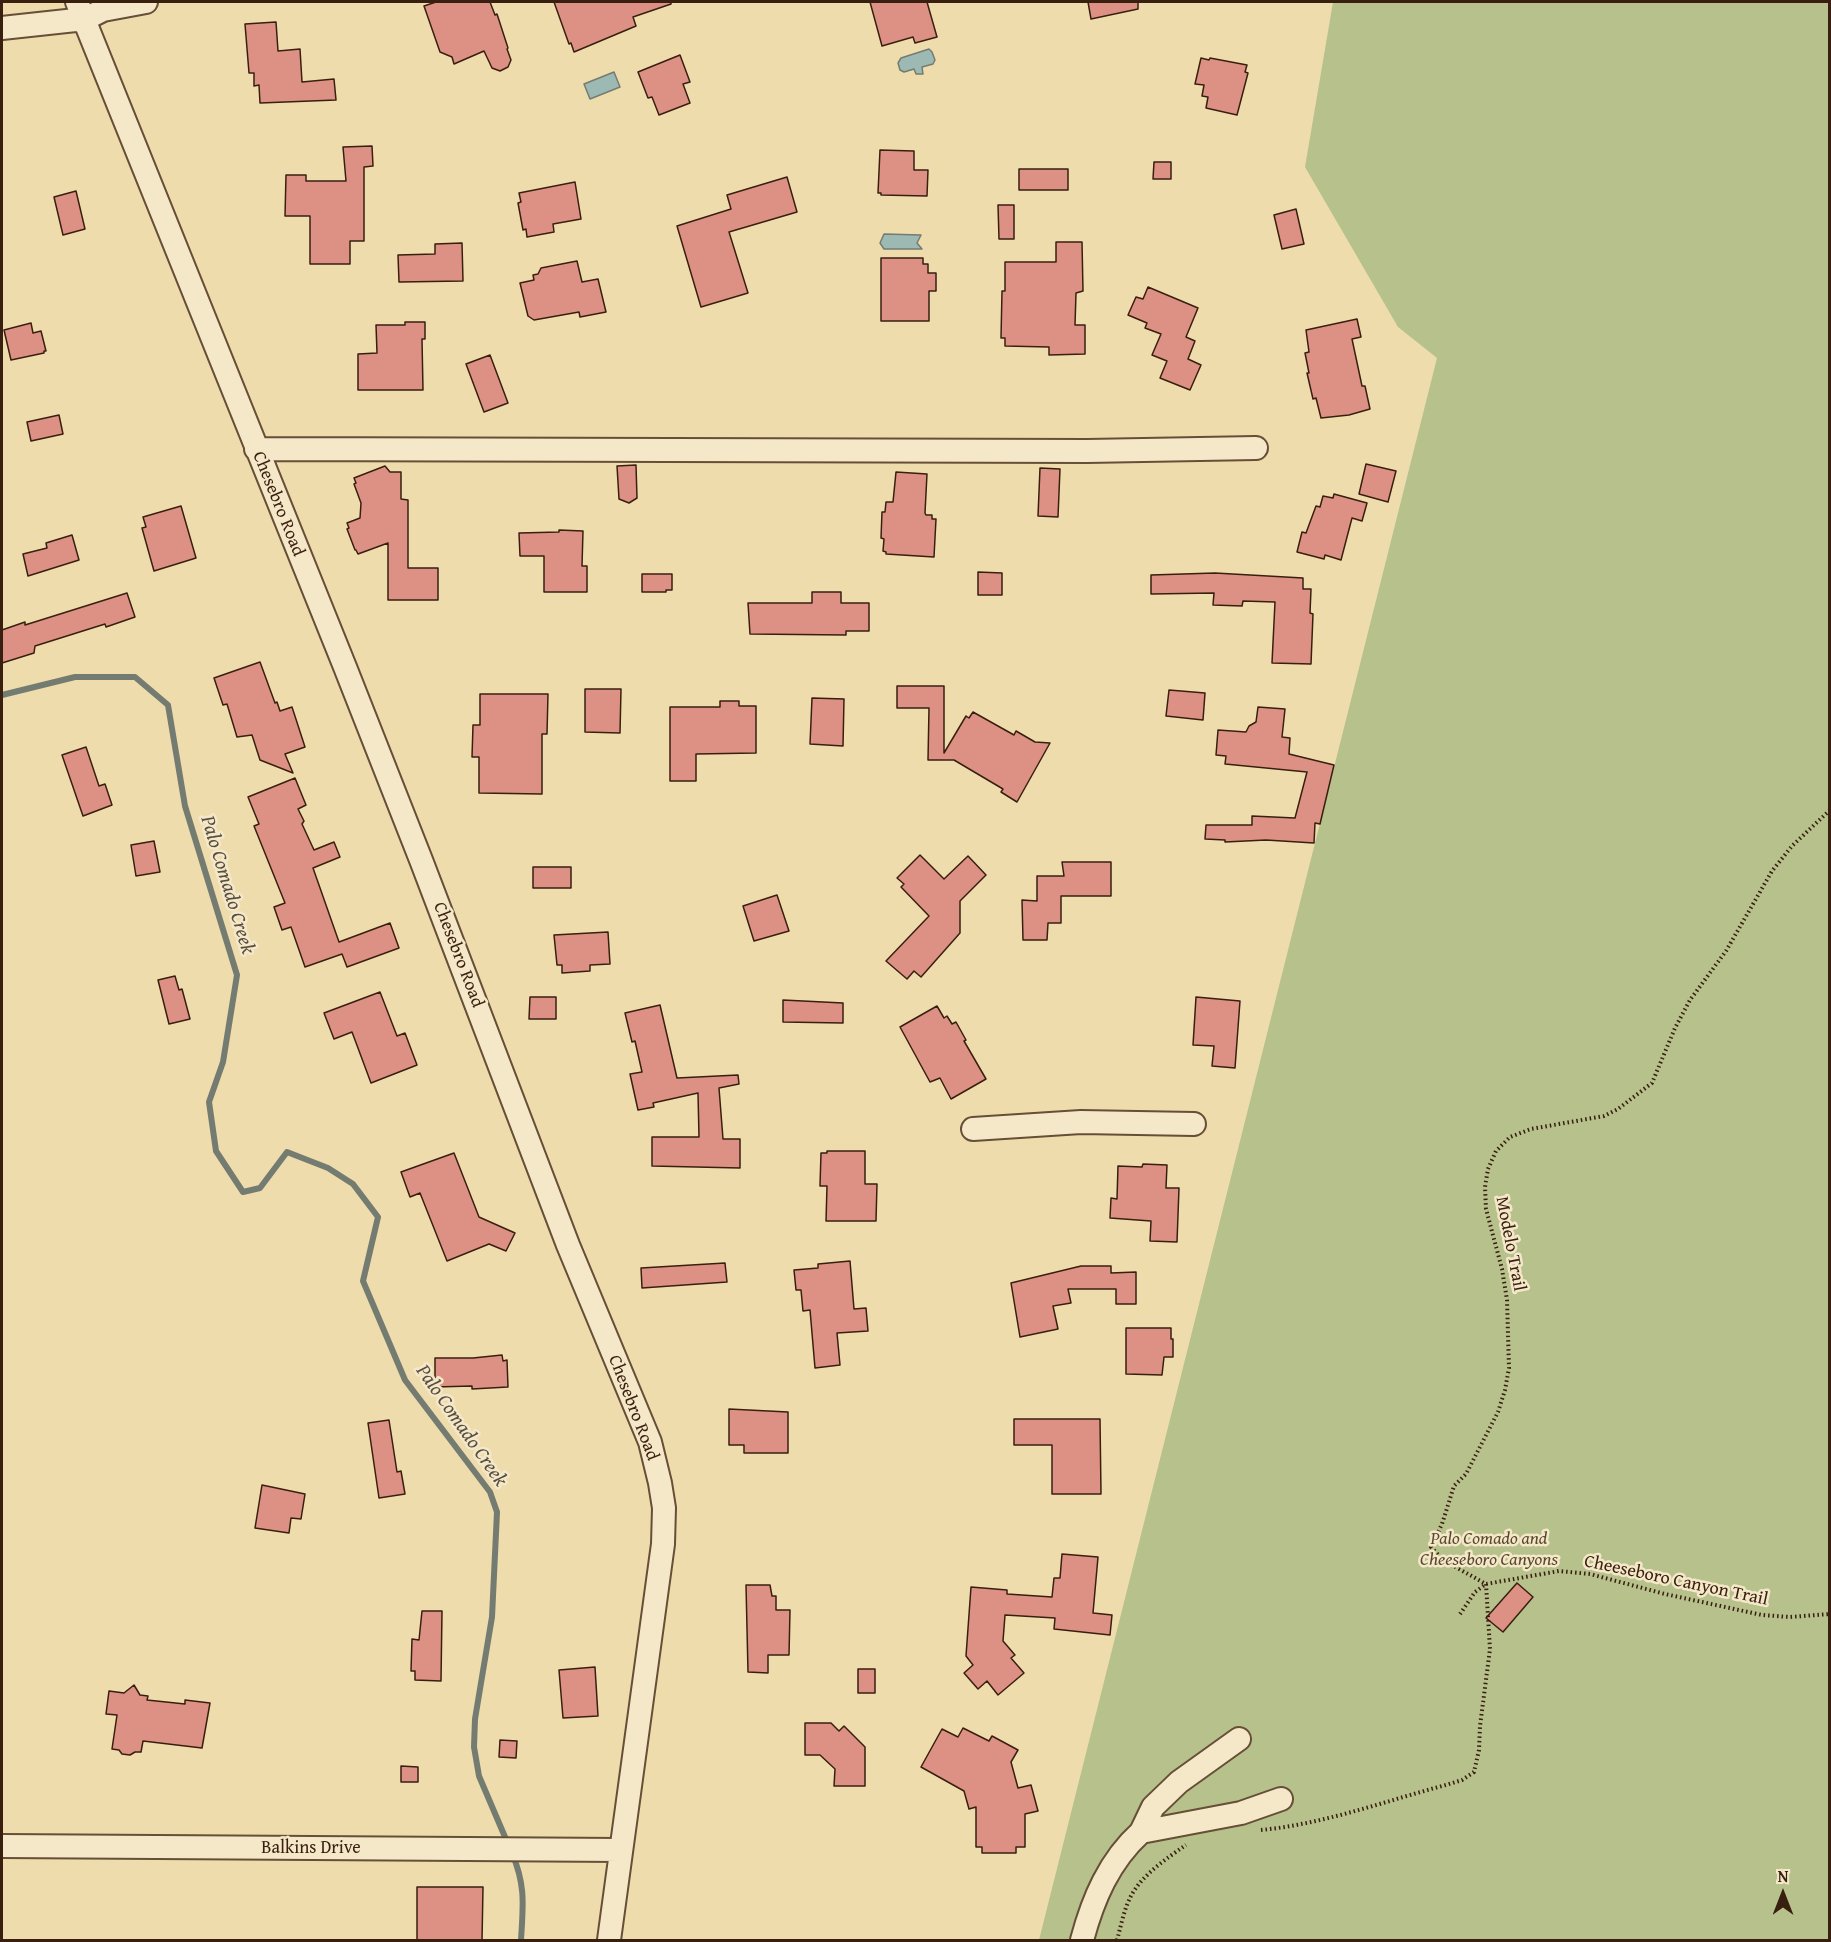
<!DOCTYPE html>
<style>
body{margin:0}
#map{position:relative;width:1831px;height:1942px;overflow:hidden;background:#efdcac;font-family:"Gentium Book Plus",serif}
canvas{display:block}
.frame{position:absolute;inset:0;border:3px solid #391f10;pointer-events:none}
.north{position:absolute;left:1753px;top:1864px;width:60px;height:60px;-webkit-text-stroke:4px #f5e8c9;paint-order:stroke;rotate:0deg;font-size:16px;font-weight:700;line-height:24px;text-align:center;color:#391f10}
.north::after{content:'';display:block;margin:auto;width:21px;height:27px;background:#391f10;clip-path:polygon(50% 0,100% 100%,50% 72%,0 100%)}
</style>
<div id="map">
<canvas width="1831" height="1942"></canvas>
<div class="frame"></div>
<div class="north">N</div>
</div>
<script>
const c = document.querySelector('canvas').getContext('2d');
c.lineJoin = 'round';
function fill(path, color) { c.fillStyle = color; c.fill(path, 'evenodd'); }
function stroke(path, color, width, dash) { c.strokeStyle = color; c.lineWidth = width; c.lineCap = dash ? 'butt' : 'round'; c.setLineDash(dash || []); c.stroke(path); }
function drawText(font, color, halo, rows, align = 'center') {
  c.font = font + ' "Gentium Book Plus",serif'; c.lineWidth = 5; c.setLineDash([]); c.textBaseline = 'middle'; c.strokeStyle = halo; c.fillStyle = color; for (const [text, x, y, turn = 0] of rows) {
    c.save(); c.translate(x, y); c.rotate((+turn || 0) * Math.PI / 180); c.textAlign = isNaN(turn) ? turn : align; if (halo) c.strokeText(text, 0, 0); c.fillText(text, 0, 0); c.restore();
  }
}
fill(new Path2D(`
 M 1333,2 L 1829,2 L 1829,1940 L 1039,1940 L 1437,358 L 1398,327 L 1305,167 Z`), '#b6c18c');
const water = new Path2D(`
 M 929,49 L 932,52 L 935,60 L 933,64 L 922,67 L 923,74 L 916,74 L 914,69 L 904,72 L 900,70 L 898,63 L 901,58 Z
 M 614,72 L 620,87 L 590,99 L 584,84 Z
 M 884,234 L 921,235 L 917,243 L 922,249 L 884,249 L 880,243 Z`);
fill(water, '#9cbab3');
stroke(water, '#747c72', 1.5);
stroke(new Path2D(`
 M 2,695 L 75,677 L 135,677 L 168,705 L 185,806 L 237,975 L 223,1062 L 209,1102 L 216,1151 L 243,1192 L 260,1188 L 287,1152 L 328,1168 L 353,1184 L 378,1217 L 363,1281 L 405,1380 L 490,1492 L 497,1512 L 492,1617 L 475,1719 L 474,1747 L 479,1776 L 508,1844
 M 512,1853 C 526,1886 523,1906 521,1940`), '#747c72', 6);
const building = new Path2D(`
 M 436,2 L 490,2 L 495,15 L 497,14 L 508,48 L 507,49 L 511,60 L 508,67 L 500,71 L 492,68 L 484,51 L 454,64 L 452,57 L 440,52 L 424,6 Z
 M 554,2 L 671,2 L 671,4 L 633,17 L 636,26 L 574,52 L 571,43 L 569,44 Z
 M 870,2 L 927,2 L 937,37 L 915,43 L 913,37 L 882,46 Z
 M 1088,2 L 1138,2 L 1138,9 L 1091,19 Z
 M 276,22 L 278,51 L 300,49 L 302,82 L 334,79 L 336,100 L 260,103 L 259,85 L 254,86 L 254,73 L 249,73 L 245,24 Z
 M 680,55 L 690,82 L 683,84 L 690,103 L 659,115 L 652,97 L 648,98 L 638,72 Z
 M 1201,58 L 1209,60 L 1210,58 L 1247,65 L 1245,72 L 1248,73 L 1237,115 L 1206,108 L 1208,97 L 1202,96 L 1204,85 L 1195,84 Z
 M 372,146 L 373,166 L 364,167 L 364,241 L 350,241 L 350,264 L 310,264 L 310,216 L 285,216 L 286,175 L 306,175 L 306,181 L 346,181 L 343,147 Z
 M 880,150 L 914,151 L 914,170 L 928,170 L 927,196 L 881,195 L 881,193 L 878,193 Z
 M 1154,162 L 1171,162 L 1171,179 L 1153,179 Z
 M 1019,169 L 1068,169 L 1068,190 L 1019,190 Z
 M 787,177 L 797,212 L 729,232 L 748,293 L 701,307 L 677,226 L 731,209 L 727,195 Z
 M 575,182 L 581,219 L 553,224 L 554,232 L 527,237 L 526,229 L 523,230 L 518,203 L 521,202 L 519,193 Z
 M 76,191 L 85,229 L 63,235 L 54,197 Z
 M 998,205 L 1014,205 L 1014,239 L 999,239 Z
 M 1296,209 L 1304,244 L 1282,249 L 1274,215 Z
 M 1056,242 L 1082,242 L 1083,291 L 1076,293 L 1075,325 L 1085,325 L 1085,354 L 1049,355 L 1049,347 L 1005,346 L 1005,338 L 1001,338 L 1002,291 L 1005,291 L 1005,262 L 1056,262 Z
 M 462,243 L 463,281 L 399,282 L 398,255 L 435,254 L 435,244 Z
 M 881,258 L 923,258 L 923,264 L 928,264 L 928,273 L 936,273 L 936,291 L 929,291 L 929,321 L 881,321 Z
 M 577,261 L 582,282 L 598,279 L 606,312 L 580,317 L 579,312 L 534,320 L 528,316 L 520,283 L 534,280 L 533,275 L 538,274 L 541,268 Z
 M 1148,287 L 1198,308 L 1186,337 L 1195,341 L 1188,359 L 1201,365 L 1190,390 L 1160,378 L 1167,361 L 1152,355 L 1161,334 L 1145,328 L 1147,323 L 1128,315 L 1136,297 L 1143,299 Z
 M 1357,319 L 1361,337 L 1352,339 L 1362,386 L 1365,386 L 1370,409 L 1349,415 L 1321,418 L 1316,398 L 1313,399 L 1307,373 L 1309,373 L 1305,353 L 1309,352 L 1306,330 Z
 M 405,322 L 425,322 L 425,339 L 422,339 L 423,390 L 358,390 L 358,354 L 377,353 L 376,325 L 405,325 Z
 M 31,323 L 33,333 L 41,331 L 46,351 L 44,351 L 44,353 L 11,360 L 4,330 Z
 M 490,355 L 508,403 L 484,412 L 466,364 Z
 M 59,415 L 63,434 L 31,441 L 27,422 Z
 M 1366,464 L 1396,471 L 1388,502 L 1359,494 Z
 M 636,465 L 637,498 L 629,503 L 619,499 L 617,466 Z
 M 385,466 L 390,472 L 401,472 L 401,499 L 408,500 L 408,568 L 438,568 L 438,600 L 388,600 L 388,543 L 358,554 L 356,550 L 355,550 L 347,529 L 349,528 L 347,523 L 360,518 L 361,503 L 354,484 L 356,483 L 354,478 Z
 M 1040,468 L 1060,469 L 1058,517 L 1038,516 Z
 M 896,472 L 927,474 L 925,513 L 926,515 L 932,515 L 932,519 L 936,519 L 934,557 L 886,554 L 886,552 L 883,551 L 884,539 L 881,538 L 882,512 L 885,512 L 886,502 L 893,502 Z
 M 1334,494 L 1367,503 L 1362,521 L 1352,518 L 1341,560 L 1325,555 L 1324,559 L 1297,552 L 1302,532 L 1306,533 L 1316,506 L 1320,507 L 1323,496 L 1333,498 Z
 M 181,506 L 196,558 L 154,571 L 142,528 L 146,527 L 143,517 Z
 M 559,530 L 583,531 L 582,566 L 587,566 L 587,592 L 544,592 L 544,556 L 520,556 L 519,533 L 559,532 Z
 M 72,535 L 79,560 L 28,576 L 23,554 L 47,548 L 46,543 Z
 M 978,572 L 1002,573 L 1002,595 L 978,595 Z
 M 1215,573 L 1303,578 L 1303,589 L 1311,589 L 1310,613 L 1313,614 L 1311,664 L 1272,663 L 1275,602 L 1243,601 L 1242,606 L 1213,605 L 1214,593 L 1151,594 L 1151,575 Z
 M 642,574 L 672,574 L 672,590 L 666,590 L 666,592 L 642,592 Z
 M 812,592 L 841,592 L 841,603 L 869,603 L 869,631 L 846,631 L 846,635 L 750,634 L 748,603 L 812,603 Z
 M 127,593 L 135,617 L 106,627 L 105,624 L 35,646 L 34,653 L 2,663 L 2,630 L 25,622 L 25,625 Z
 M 260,662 L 275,703 L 277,702 L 280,711 L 292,707 L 305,747 L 285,754 L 293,773 L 260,760 L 252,735 L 237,737 L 227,704 L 223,705 L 214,678 Z
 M 897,686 L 944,686 L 944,753 L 966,716 L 969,718 L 973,712 L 1014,735 L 1016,731 L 1035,742 L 1050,743 L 1017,802 L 1001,792 L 1003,789 L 954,760 L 928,760 L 929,708 L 897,708 Z
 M 585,689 L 621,689 L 620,733 L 585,732 Z
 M 1169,690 L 1205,693 L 1203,720 L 1166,716 Z
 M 480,694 L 548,694 L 547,734 L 542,734 L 542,794 L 479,793 L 479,757 L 472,757 L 473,725 L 480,725 Z
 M 812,698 L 844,699 L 843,746 L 810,744 Z
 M 720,701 L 739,701 L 739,706 L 756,706 L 756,753 L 696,754 L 696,781 L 670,781 L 670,707 L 720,707 Z
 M 1258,707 L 1285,709 L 1282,737 L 1290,738 L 1289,754 L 1334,765 L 1320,824 L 1315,823 L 1314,843 L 1266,840 L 1225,842 L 1225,840 L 1205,839 L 1206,825 L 1252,825 L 1252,816 L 1295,818 L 1307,772 L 1225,764 L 1226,756 L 1216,755 L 1218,730 L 1246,732 L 1249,726 L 1256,722 Z
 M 86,747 L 99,786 L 105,784 L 112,805 L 83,816 L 62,755 Z
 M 295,778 L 306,805 L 298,809 L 304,821 L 302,824 L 314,850 L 334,842 L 340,857 L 313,868 L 339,942 L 390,923 L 399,948 L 347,967 L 342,954 L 305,967 L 291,927 L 282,930 L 274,907 L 285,903 L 254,826 L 259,824 L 248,797 Z
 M 154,841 L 160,872 L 136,876 L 131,845 Z
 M 920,855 L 944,879 L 968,856 L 986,875 L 960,901 L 960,933 L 921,977 L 914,971 L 907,979 L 886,961 L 929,916 L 901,887 L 904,884 L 897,878 Z
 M 1062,862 L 1111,862 L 1111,896 L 1061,896 L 1061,923 L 1048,923 L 1047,940 L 1023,940 L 1022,900 L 1037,901 L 1037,876 L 1064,876 Z
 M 533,867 L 571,867 L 571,888 L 533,888 Z
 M 777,895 L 789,931 L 754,941 L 743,906 Z
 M 608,932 L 610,964 L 590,965 L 590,971 L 562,973 L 562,965 L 557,965 L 554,935 Z
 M 175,976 L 179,990 L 182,989 L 190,1019 L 169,1024 L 158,980 Z
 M 380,992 L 397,1036 L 405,1033 L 417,1065 L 371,1083 L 352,1032 L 334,1039 L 324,1013 Z
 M 530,997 L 556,997 L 556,1019 L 529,1019 Z
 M 1196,997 L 1240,1001 L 1235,1068 L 1212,1066 L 1214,1046 L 1193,1045 Z
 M 783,1000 L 843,1003 L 843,1023 L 783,1022 Z
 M 660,1005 L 677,1078 L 738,1075 L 739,1084 L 719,1088 L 723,1139 L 740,1139 L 740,1168 L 652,1166 L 652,1137 L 699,1137 L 698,1093 L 653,1103 L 654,1107 L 638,1110 L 630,1074 L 642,1072 L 635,1041 L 632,1042 L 625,1013 Z
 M 937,1006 L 944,1018 L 947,1016 L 952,1024 L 956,1022 L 966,1040 L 964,1041 L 986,1079 L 951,1099 L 940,1078 L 930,1082 L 900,1027 Z
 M 827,1151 L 865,1151 L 865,1184 L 877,1184 L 876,1221 L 826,1221 L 827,1186 L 820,1186 L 821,1153 L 827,1153 Z
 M 454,1153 L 479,1217 L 515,1233 L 506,1251 L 489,1244 L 447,1261 L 420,1193 L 410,1197 L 401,1172 Z
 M 1143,1164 L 1167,1165 L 1166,1188 L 1179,1188 L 1177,1242 L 1150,1241 L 1151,1221 L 1110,1218 L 1111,1198 L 1117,1199 L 1118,1166 L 1142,1167 Z
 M 850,1261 L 854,1309 L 866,1308 L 868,1331 L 837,1333 L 840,1365 L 815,1368 L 810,1310 L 803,1311 L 801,1290 L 796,1290 L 794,1270 L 818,1268 L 818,1264 Z
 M 725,1263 L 727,1282 L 642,1288 L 641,1268 Z
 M 1081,1266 L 1111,1266 L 1111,1273 L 1136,1272 L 1136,1304 L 1116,1304 L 1116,1289 L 1068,1289 L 1071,1303 L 1053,1306 L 1058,1329 L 1020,1337 L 1011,1283 Z
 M 1126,1328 L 1171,1328 L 1171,1339 L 1173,1339 L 1173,1357 L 1164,1357 L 1162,1375 L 1126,1374 Z
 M 502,1355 L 503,1361 L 507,1360 L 508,1387 L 472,1389 L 472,1386 L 435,1387 L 435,1358 L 473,1358 Z
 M 729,1409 L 788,1412 L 788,1453 L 744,1453 L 744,1445 L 729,1445 Z
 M 1014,1419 L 1100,1419 L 1101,1494 L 1052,1494 L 1052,1445 L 1014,1445 Z
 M 389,1420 L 397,1472 L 401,1471 L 405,1494 L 379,1498 L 368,1423 Z
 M 262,1485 L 305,1494 L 301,1519 L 291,1518 L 289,1533 L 255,1528 Z
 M 1062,1554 L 1098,1557 L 1093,1613 L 1112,1615 L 1110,1635 L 1054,1629 L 1055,1618 L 1005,1615 L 1003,1641 L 1015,1655 L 1011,1658 L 1024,1673 L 998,1695 L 987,1681 L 978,1689 L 964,1673 L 973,1665 L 966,1656 L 971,1587 L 1007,1590 L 1007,1594 L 1052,1597 L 1054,1578 L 1060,1578 Z
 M 1517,1583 L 1533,1597 L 1503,1632 L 1486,1618 Z
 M 746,1585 L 770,1585 L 772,1596 L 776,1596 L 776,1610 L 790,1610 L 789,1655 L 768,1655 L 768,1673 L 748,1672 Z
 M 422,1611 L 442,1611 L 441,1681 L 415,1680 L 415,1671 L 411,1671 L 412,1639 L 419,1640 Z
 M 595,1667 L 598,1716 L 563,1718 L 559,1670 Z
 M 858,1669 L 875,1669 L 875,1693 L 858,1693 Z
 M 134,1685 L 140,1695 L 148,1696 L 147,1700 L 185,1704 L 185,1700 L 210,1703 L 202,1748 L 143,1741 L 141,1752 L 135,1752 L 130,1755 L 122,1754 L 119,1750 L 112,1749 L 117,1715 L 106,1714 L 109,1691 L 124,1693 Z
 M 805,1723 L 831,1723 L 839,1731 L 844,1726 L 865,1747 L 865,1786 L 834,1786 L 835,1769 L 820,1755 L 805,1755 Z
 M 963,1728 L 989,1741 L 992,1736 L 1018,1750 L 1011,1762 L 1018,1788 L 1031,1785 L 1038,1811 L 1025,1814 L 1025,1847 L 1016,1847 L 1016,1853 L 982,1853 L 982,1847 L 976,1847 L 976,1807 L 969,1809 L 964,1791 L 921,1767 L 942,1729 L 958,1737 Z
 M 500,1740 L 517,1741 L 516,1758 L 499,1757 Z
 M 401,1766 L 418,1767 L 418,1782 L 401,1782 Z
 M 417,1887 L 483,1887 L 482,1941 L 417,1941 Z`);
fill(building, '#dd9184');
stroke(building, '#391f10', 1.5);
const minor = new Path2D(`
 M 77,2 L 345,667 L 421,860 L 568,1245 L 650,1442 L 660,1483 L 664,1508 L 663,1544 L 609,1940
 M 2,28 L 85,19 L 103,10 L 146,2
 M 256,449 L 1087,451 L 1256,448
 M 973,1129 L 1081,1122 L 1194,1124
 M 1239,1739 L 1179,1782 L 1153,1807 L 1141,1832 L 1241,1813 L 1281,1799
 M 2,1846 L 621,1850
 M 1082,1940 C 1093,1899 1109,1861 1141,1832`);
stroke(minor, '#664e37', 26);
stroke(new Path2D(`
 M 1460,1614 L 1475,1592 L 1486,1584 L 1559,1571 L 1590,1574 L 1665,1594 L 1762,1615 L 1790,1617 L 1830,1614
 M 1261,1830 C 1324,1824 1385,1801 1446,1785 L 1462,1780 L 1474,1772 L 1479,1750 L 1480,1726 L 1490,1649 L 1486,1584 L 1443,1560 L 1431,1547 L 1442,1524 L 1454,1486 L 1466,1474 L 1498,1412 L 1505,1390 L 1509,1368 L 1507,1300 L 1502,1269 L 1486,1209 L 1485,1187 L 1488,1169 L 1496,1151 L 1510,1137 L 1531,1129 L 1604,1116 L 1618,1109 L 1652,1083 L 1675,1028 L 1690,1000 L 1726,951 L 1772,871 L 1792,846 L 1830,810
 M 1117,1940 C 1121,1926 1124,1909 1131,1896 C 1142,1875 1167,1858 1186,1845`), '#391f10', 4, [1.5, 3]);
stroke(minor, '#f5e8c9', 22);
drawText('18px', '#391f10', '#f5e8c9', [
 ["Chesebro Road",278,504,68],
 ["Chesebro Road",458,955,69],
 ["Modelo Trail",1510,1244,79],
 ["Chesebro Road",633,1408,69],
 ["Cheeseboro Canyon Trail",1676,1581,12],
 ["Balkins Drive",311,1848]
]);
drawText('italic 18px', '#58482f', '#f5e8c9', [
 ["Palo Comado and",1489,1539],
 ["Cheeseboro Canyons",1489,1560]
]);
drawText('italic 20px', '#574e41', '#f5e8c9', [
 ["Palo Comado Creek",227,885,73],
 ["Palo Comado Creek",461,1426,55]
]);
</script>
